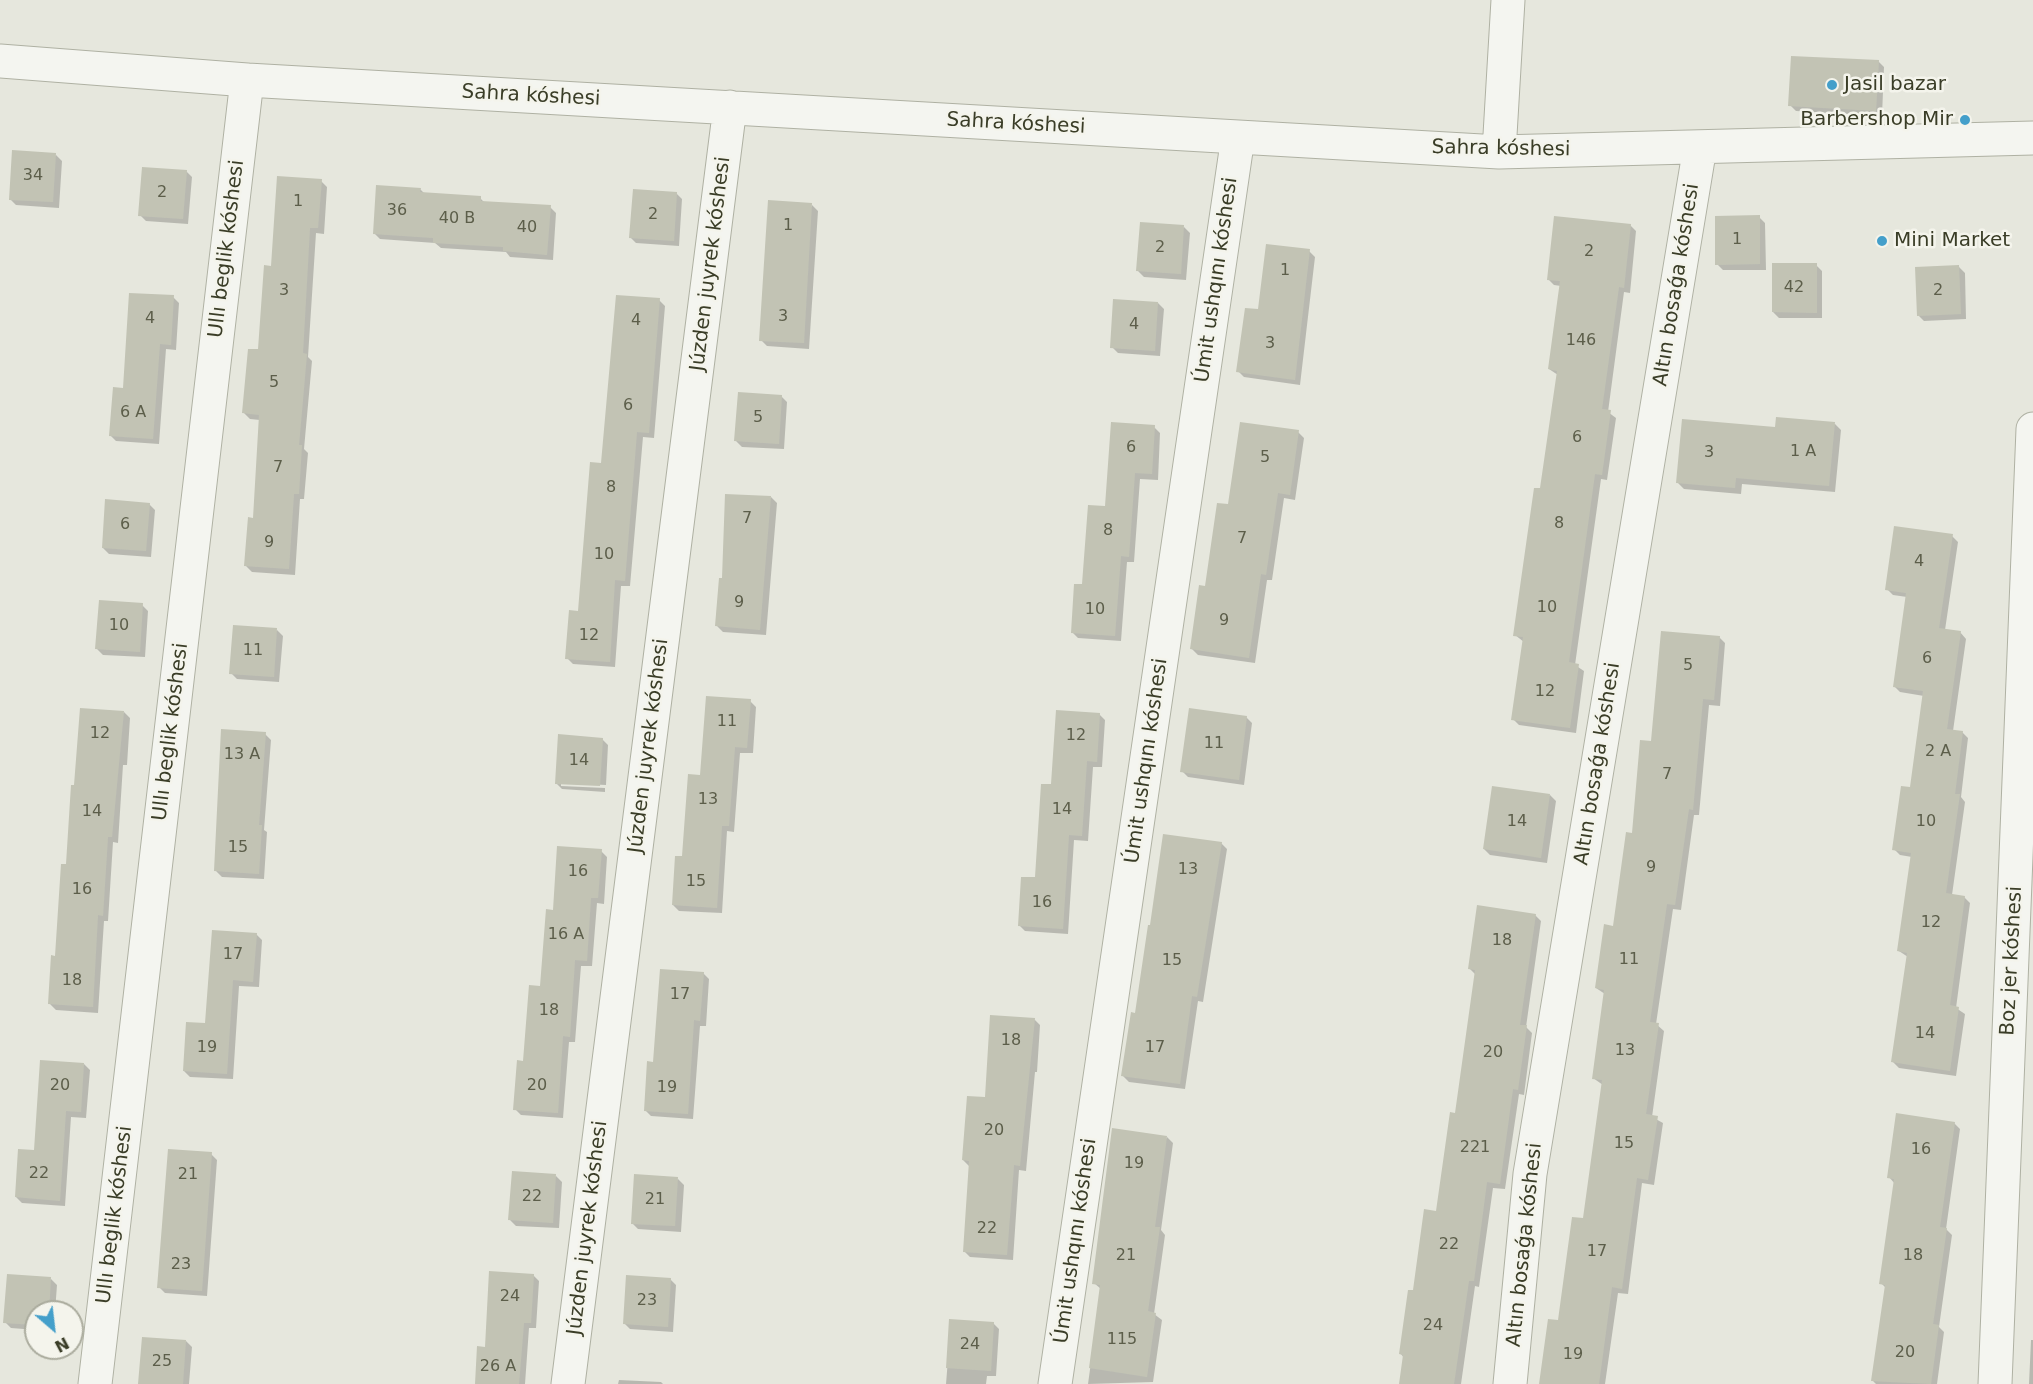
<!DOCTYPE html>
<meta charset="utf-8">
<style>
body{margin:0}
#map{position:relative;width:2033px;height:1384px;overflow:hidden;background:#e6e7dd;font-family:"DejaVu Sans",sans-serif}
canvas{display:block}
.north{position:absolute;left:24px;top:1300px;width:60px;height:60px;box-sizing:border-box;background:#f4f4ec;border:2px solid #aaab9d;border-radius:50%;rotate:152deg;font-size:16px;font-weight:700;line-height:24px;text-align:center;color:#3a3d27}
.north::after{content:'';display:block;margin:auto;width:21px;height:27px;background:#449fca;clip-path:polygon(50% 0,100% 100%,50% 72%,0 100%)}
</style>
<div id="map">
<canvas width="2033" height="1384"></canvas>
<div class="north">N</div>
</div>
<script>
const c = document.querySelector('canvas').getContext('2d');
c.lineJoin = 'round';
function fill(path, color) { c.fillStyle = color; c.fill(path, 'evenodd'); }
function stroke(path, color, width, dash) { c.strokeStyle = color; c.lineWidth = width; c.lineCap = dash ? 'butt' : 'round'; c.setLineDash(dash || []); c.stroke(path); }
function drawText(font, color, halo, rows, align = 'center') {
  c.font = font + ' "DejaVu Sans",sans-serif'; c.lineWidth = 5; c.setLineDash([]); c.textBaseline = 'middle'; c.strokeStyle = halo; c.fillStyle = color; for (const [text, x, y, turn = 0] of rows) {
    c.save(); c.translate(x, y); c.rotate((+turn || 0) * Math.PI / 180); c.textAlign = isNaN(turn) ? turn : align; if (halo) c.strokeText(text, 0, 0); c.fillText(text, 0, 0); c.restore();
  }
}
fill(new Path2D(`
 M 1878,61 L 1884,67 L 1882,116 L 1796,111 L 1790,105 Z
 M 56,155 L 62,161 L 59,208 L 16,205 L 10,199 Z
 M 186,171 L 192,177 L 188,224 L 146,221 L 140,215 Z
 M 321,181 L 327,187 L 324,234 L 316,233 L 308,357 L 312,361 L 304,449 L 308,453 L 304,499 L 300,499 L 295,575 L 252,572 L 246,566 L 254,519 L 260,420 L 250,419 L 244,413 L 259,351 L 273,267 Z
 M 420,189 L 425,194 L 480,198 L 485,203 L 550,207 L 556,213 L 553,260 L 510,257 L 506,252 L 441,248 L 435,243 L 380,239 L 374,233 Z
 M 676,193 L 682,199 L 679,246 L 636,243 L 630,237 Z
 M 812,205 L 818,211 L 809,349 L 767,346 L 761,340 Z
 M 1759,217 L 1765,223 L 1766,270 L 1723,270 L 1717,264 Z
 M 1630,225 L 1636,231 L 1630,293 L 1624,292 L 1608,412 L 1616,418 L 1607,480 L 1601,479 L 1575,665 L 1584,671 L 1576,733 L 1519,725 L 1513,719 L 1524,642 L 1515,635 L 1541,490 L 1558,375 L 1549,369 L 1561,286 L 1554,285 L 1548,279 Z
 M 1184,227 L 1190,233 L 1186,280 L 1144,277 L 1138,271 Z
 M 1309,251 L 1315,257 L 1300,385 L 1244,377 L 1238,371 L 1259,311 Z
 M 1816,265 L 1822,271 L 1822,318 L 1779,318 L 1773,312 Z
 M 1959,267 L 1965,273 L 1966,319 L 1924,321 L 1918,315 Z
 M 173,297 L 179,303 L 176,350 L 166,349 L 159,444 L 116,441 L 110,435 L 125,390 Z
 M 659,300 L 665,306 L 654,438 L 643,437 L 630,586 L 621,586 L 615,667 L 573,664 L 567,658 L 579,612 L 602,464 Z
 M 1158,303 L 1164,309 L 1160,356 L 1118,353 L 1112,347 Z
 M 781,396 L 787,402 L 784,449 L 742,447 L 736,441 Z
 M 1835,424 L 1841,430 L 1835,492 L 1742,484 L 1741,494 L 1684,489 L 1678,483 L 1777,428 Z
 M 1154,427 L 1160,433 L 1158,480 L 1140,479 L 1134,562 L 1127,562 L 1121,641 L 1078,638 L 1072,632 L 1106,507 Z
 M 1298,432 L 1304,438 L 1295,500 L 1284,498 L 1272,580 L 1267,580 L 1255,663 L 1198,655 L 1192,649 L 1230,506 Z
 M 771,497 L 777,503 L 766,635 L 723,632 L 717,626 L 723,579 Z
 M 149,504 L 155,510 L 151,557 L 109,554 L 103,548 Z
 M 1952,536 L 1958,542 L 1945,630 L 1960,632 L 1966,639 L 1953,731 L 1962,732 L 1968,738 L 1961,797 L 1965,802 L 1952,895 L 1964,897 L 1970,903 L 1956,1008 L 1965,1014 L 1956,1076 L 1899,1068 L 1893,1062 L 1908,957 L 1899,951 L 1912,857 L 1900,855 L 1894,849 L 1912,789 L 1924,696 L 1900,692 L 1894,686 L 1907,597 L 1893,595 L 1887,589 Z
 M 142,605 L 148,611 L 145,657 L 103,655 L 97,649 Z
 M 277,630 L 283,636 L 279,682 L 237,679 L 231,673 Z
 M 1719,637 L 1725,643 L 1720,706 L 1709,705 L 1699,815 L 1694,815 L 1681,910 L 1673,909 L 1656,1024 L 1664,1031 L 1652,1117 L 1663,1123 L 1654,1185 L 1642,1183 L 1628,1294 L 1618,1293 L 1605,1384 L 1542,1384 L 1585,1220 L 1603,1085 L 1593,1078 L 1605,994 L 1596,988 L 1614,927 L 1653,743 Z
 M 750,701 L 756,707 L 753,753 L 740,753 L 734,832 L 727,831 L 722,913 L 679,911 L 673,905 L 702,777 Z
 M 124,712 L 130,718 L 127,765 L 123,765 L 118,843 L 113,842 L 108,921 L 104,921 L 98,1013 L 56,1010 L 50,1004 L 76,787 Z
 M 1099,714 L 1105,720 L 1102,767 L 1093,767 L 1088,841 L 1074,840 L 1068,934 L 1025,931 L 1019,925 Z
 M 1246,717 L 1252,723 L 1244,785 L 1188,777 L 1182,771 Z
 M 265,734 L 271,740 L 264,830 L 267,832 L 264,879 L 222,877 L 216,871 Z
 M 602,739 L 608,745 L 606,785 L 561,783 L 561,786 L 605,788 L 605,792 L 562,789 L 556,783 Z
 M 1550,795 L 1556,801 L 1547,863 L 1490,855 L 1484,849 Z
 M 1221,843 L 1227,849 L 1203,1002 L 1198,1001 L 1185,1089 L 1129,1082 L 1123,1076 L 1136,1014 Z
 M 601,851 L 607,857 L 604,904 L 597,903 L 592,966 L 581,966 L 575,1042 L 569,1042 L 563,1118 L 521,1115 L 515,1109 L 542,987 L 554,912 Z
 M 1535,915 L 1541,921 L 1526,1027 L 1532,1033 L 1524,1095 L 1519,1094 L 1505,1189 L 1493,1188 L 1479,1287 L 1475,1286 L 1461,1384 L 1401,1384 L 1404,1358 L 1401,1354 L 1414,1292 L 1438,1213 L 1456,1114 L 1476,975 L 1470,969 Z
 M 256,934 L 262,940 L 259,987 L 239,986 L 233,1079 L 190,1077 L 184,1071 Z
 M 703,973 L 709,979 L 706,1026 L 700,1026 L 693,1119 L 651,1116 L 645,1110 L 654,1063 Z
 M 1034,1019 L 1040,1025 L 1037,1072 L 1035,1072 L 1026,1171 L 1019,1170 L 1013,1260 L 970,1257 L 964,1251 L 970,1167 L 963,1160 L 986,1099 Z
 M 84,1064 L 90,1070 L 86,1118 L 71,1117 L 65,1206 L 22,1203 L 16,1197 L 35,1151 Z
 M 1954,1123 L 1960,1129 L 1946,1229 L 1952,1235 L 1939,1327 L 1944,1332 L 1937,1384 L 1876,1384 L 1873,1381 L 1886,1288 L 1881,1283 L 1895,1184 L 1889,1177 Z
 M 1167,1137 L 1173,1143 L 1161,1230 L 1165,1235 L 1154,1314 L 1162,1320 L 1153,1382 L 1088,1384 L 1101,1289 L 1094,1283 Z
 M 211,1154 L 217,1160 L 207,1296 L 165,1293 L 159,1287 Z
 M 556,1176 L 562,1182 L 559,1228 L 516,1226 L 510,1220 Z
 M 678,1179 L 684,1185 L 681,1232 L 638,1229 L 632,1223 Z
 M 533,1275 L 539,1281 L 536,1328 L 529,1328 L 525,1384 L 476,1384 L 486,1348 Z
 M 51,1279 L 57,1285 L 55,1312 L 36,1312 L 36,1330 L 11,1328 L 5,1322 Z
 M 670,1279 L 676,1285 L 673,1332 L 630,1329 L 624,1323 Z
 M 951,1321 L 993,1323 L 999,1329 L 996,1376 L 987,1376 L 986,1384 L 946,1384 Z
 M 2031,1340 L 2033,1340 L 2033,1384 L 2029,1384 Z
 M 186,1341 L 192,1347 L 189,1384 L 140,1384 Z
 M 619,1380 L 661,1382 L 663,1384 L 618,1384 Z`), '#0003');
fill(new Path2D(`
 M 1791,56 L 1879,60 L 1876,111 L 1788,106 Z
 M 12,150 L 56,153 L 53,202 L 9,200 Z
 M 142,167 L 187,170 L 183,219 L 138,216 Z
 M 277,176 L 322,179 L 318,228 L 310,228 L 303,353 L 307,354 L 299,445 L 302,445 L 299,494 L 294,494 L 289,569 L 244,566 L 248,517 L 253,518 L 259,415 L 242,413 L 248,349 L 258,349 L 264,265 L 271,266 Z
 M 376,185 L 421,188 L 420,192 L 481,196 L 481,201 L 551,205 L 547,255 L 503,251 L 503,247 L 433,243 L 433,238 L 373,234 Z
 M 633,189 L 677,192 L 674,241 L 629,238 Z
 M 768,200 L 812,203 L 804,343 L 759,341 Z
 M 1760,215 L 1760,264 L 1715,265 L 1715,216 Z
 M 1554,216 L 1631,224 L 1624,288 L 1619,287 L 1602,409 L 1611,410 L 1602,475 L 1595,474 L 1569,662 L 1579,664 L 1570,728 L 1511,720 L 1523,637 L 1513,636 L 1534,488 L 1540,488 L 1557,371 L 1548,369 L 1560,281 L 1547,280 Z
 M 1140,222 L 1184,225 L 1181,274 L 1136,271 Z
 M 1266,244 L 1310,249 L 1295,380 L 1236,372 L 1245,308 L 1258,309 Z
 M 1772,263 L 1817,263 L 1817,313 L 1772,312 Z
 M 1959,265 L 1961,314 L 1917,316 L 1915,267 Z
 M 129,293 L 174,295 L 171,345 L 160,344 L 153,439 L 109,436 L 113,387 L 123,388 Z
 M 616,295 L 660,298 L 649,433 L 637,432 L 625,581 L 615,580 L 610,662 L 565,659 L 569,610 L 578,611 L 590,462 L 601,463 Z
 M 1113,299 L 1158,302 L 1155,351 L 1110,348 Z
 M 738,392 L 782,395 L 779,444 L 734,441 Z
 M 1776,417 L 1835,422 L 1829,486 L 1736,478 L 1735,488 L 1676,483 L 1682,419 L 1775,427 Z
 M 1111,422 L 1155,425 L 1152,474 L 1135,473 L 1129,557 L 1121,556 L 1115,636 L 1071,633 L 1074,584 L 1082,584 L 1088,505 L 1105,506 Z
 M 1240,422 L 1299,430 L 1290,495 L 1278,493 L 1266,575 L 1261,574 L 1249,658 L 1190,649 L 1199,585 L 1205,586 L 1217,503 L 1228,504 Z
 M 725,494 L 771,496 L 760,630 L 715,626 L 719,578 L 722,578 Z
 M 105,499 L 150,503 L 146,551 L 102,548 Z
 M 1894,526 L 1953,534 L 1939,628 L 1961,631 L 1947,729 L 1963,731 L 1955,794 L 1960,794 L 1946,893 L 1965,896 L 1950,1005 L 1959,1007 L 1950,1071 L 1891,1062 L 1907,953 L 1897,951 L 1911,853 L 1892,850 L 1901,786 L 1910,787 L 1923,691 L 1893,687 L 1906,593 L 1885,590 Z
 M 99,600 L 143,603 L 140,652 L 95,649 Z
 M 233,625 L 277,628 L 274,677 L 229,674 Z
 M 1661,631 L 1720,636 L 1714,700 L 1703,699 L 1693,810 L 1689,809 L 1675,905 L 1667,904 L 1650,1022 L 1659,1023 L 1646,1114 L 1658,1116 L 1648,1180 L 1637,1178 L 1622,1289 L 1612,1287 L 1599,1384 L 1539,1384 L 1548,1319 L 1558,1320 L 1572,1217 L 1583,1218 L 1602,1080 L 1592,1079 L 1604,990 L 1595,988 L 1604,924 L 1613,926 L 1626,832 L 1632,833 L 1640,740 L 1651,741 Z
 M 706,696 L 751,699 L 747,748 L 735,747 L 729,826 L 722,826 L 717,908 L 672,905 L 675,856 L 682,856 L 688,774 L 700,775 Z
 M 80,708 L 124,711 L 112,837 L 108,837 L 103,916 L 98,915 L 93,1007 L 48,1004 L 51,955 L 55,956 L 61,864 L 66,864 L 71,785 L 74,785 Z
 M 1189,708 L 1247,716 L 1239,780 L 1180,772 Z
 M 1056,710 L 1100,713 L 1097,762 L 1087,761 L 1082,836 L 1069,835 L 1063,929 L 1018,926 L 1021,877 L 1035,877 L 1041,784 L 1051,784 Z
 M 221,729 L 266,732 L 259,825 L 262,825 L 259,874 L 214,871 Z
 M 558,734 L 603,738 L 600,786 L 555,784 Z
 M 1492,786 L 1550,794 L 1541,858 L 1483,849 Z
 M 1163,834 L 1222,842 L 1197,997 L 1192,996 L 1180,1084 L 1121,1076 L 1131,1012 L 1135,1013 L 1148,925 L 1150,925 Z
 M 557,846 L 602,849 L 598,898 L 591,898 L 587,961 L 575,960 L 570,1037 L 563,1036 L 558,1113 L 513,1110 L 517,1060 L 523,1061 L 529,985 L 540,986 L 546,909 L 553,910 Z
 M 1477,905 L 1536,914 L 1520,1025 L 1527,1025 L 1518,1090 L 1513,1089 L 1500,1184 L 1487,1182 L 1474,1281 L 1469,1281 L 1454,1384 L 1399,1384 L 1403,1355 L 1399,1354 L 1408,1290 L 1413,1290 L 1424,1209 L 1436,1211 L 1450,1112 L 1455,1113 L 1475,970 L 1468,969 Z
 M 212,930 L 257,933 L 253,982 L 233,980 L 227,1074 L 183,1071 L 186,1022 L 205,1023 Z
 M 660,969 L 704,972 L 700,1021 L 694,1020 L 688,1114 L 644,1111 L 647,1061 L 653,1062 Z
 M 990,1015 L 1035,1018 L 1020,1166 L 1014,1165 L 1007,1255 L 963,1252 L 969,1161 L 962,1160 L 967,1096 L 985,1097 Z
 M 40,1060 L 84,1063 L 81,1112 L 66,1111 L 60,1201 L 15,1197 L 18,1149 L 34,1150 Z
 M 1896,1113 L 1955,1122 L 1940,1227 L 1947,1228 L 1933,1324 L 1939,1325 L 1931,1384 L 1871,1381 L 1885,1285 L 1879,1284 L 1894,1179 L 1887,1178 Z
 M 1112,1128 L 1167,1136 L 1155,1227 L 1160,1227 L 1148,1311 L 1156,1313 L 1147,1377 L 1089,1368 L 1100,1285 L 1092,1284 Z
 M 168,1149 L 212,1152 L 202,1291 L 157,1288 Z
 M 512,1171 L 556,1174 L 553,1223 L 508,1220 Z
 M 634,1174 L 678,1177 L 675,1226 L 631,1224 Z
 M 489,1271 L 534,1274 L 531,1323 L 524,1323 L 519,1384 L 475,1384 L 477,1346 L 485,1347 Z
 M 7,1274 L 51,1277 L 49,1312 L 36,1312 L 36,1325 L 3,1323 Z
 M 626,1275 L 671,1278 L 668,1327 L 623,1324 Z
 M 949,1319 L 994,1322 L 991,1371 L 946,1368 Z
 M 142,1337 L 186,1340 L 183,1384 L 138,1384 Z`), '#c2c3b4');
const street = new Path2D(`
 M 0,61 L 247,80 L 1499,152 L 2033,138
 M 1499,152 L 1508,0
 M 95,1384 L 247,80
 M 568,1384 L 730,107
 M 1055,1384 L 1238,137
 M 1510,1384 L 1530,1174 L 1700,147
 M 1995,1384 L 2033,429`);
stroke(street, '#afb1a3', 35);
stroke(street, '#f4f5f0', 33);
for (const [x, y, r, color] of [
 [1832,85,6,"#449fca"],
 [1965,120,6,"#449fca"],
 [1882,241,6,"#449fca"]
]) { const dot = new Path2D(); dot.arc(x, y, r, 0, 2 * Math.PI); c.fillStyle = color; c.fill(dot); stroke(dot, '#f4f4ec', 2); }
drawText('16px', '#5c5e4a', null, [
 ["34",33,176],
 ["2",162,193],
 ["1",298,202],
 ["36",397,211],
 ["2",653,215],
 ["40 В",457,219],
 ["1",788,226],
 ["40",527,228],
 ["1",1737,240],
 ["2",1160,248],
 ["2",1589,252],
 ["1",1285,271],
 ["42",1794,288],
 ["3",284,291],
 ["2",1938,291],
 ["3",783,317],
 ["4",150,319],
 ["4",636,321],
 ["4",1134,325],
 ["146",1581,341],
 ["3",1270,344],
 ["5",274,383],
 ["6",628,406],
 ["6 А",133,413],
 ["5",758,418],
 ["6",1577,438],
 ["6",1131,448],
 ["1 А",1803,452],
 ["3",1709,453],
 ["5",1265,458],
 ["7",278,468],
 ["8",611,488],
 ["7",747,519],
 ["8",1559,524],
 ["6",125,525],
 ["8",1108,531],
 ["7",1242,539],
 ["9",269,543],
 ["10",604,555],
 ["4",1919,562],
 ["9",739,603],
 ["10",1547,608],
 ["10",1095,610],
 ["9",1224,621],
 ["10",119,626],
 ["12",589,636],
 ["11",253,651],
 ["6",1927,659],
 ["5",1688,666],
 ["12",1545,692],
 ["11",727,722],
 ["12",100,734],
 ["12",1076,736],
 ["11",1214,744],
 ["2 А",1938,752],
 ["13 А",242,755],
 ["14",579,761],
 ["7",1667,775],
 ["13",708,800],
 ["14",1062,810],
 ["14",92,812],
 ["14",1517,822],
 ["10",1926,822],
 ["15",238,848],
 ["9",1651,868],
 ["13",1188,870],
 ["16",578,872],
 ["15",696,882],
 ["16",82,890],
 ["16",1042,903],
 ["12",1931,923],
 ["16 А",566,935],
 ["18",1502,941],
 ["17",233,955],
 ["11",1629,960],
 ["15",1172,961],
 ["18",72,981],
 ["17",680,995],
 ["18",549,1011],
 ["14",1925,1034],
 ["18",1011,1041],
 ["19",207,1048],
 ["17",1155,1048],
 ["13",1625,1051],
 ["20",1493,1053],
 ["20",60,1086],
 ["20",537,1086],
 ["19",667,1088],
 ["20",994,1131],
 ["15",1624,1144],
 ["221",1475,1148],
 ["16",1921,1150],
 ["19",1134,1164],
 ["22",39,1174],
 ["21",188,1175],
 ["22",532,1197],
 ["21",655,1200],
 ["22",987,1229],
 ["22",1449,1245],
 ["17",1597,1252],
 ["21",1126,1256],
 ["18",1913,1256],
 ["23",181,1265],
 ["24",510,1297],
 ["23",647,1301],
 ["24",1433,1326],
 ["115",1122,1340],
 ["24",970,1345],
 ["20",1905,1353],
 ["19",1573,1355],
 ["25",162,1362],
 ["26 А",498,1367]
]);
drawText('20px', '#3a3d27', '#f4f4ec', [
 ["Jasil bazar",1844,85],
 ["Barbershop Mir",1953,120,"right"],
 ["Mini Market",1894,241]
], 'left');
drawText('20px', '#3a3d27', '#f4f4ec', [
 ["Sahra kóshesi",531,96,3],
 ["Sahra kóshesi",1016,124,3],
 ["Sahra kóshesi",1501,149,1],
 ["Ullı beglik kóshesi",227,249,-83],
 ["Júzden juyrek kóshesi",711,264,-83],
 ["Úmit ushqını kóshesi",1217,280,-82],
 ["Altın bosaǵa kóshesi",1677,285,-81],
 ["Ullı beglik kóshesi",171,732,-83],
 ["Júzden juyrek kóshesi",649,746,-83],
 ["Úmit ushqını kóshesi",1147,761,-82],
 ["Altın bosaǵa kóshesi",1598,764,-81],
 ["Boz jer kóshesi",2012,961,-87],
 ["Ullı beglik kóshesi",115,1215,-83],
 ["Júzden juyrek kóshesi",588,1228,-83],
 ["Úmit ushqını kóshesi",1076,1241,-82],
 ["Altın bosaǵa kóshesi",1525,1245,-84]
]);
</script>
